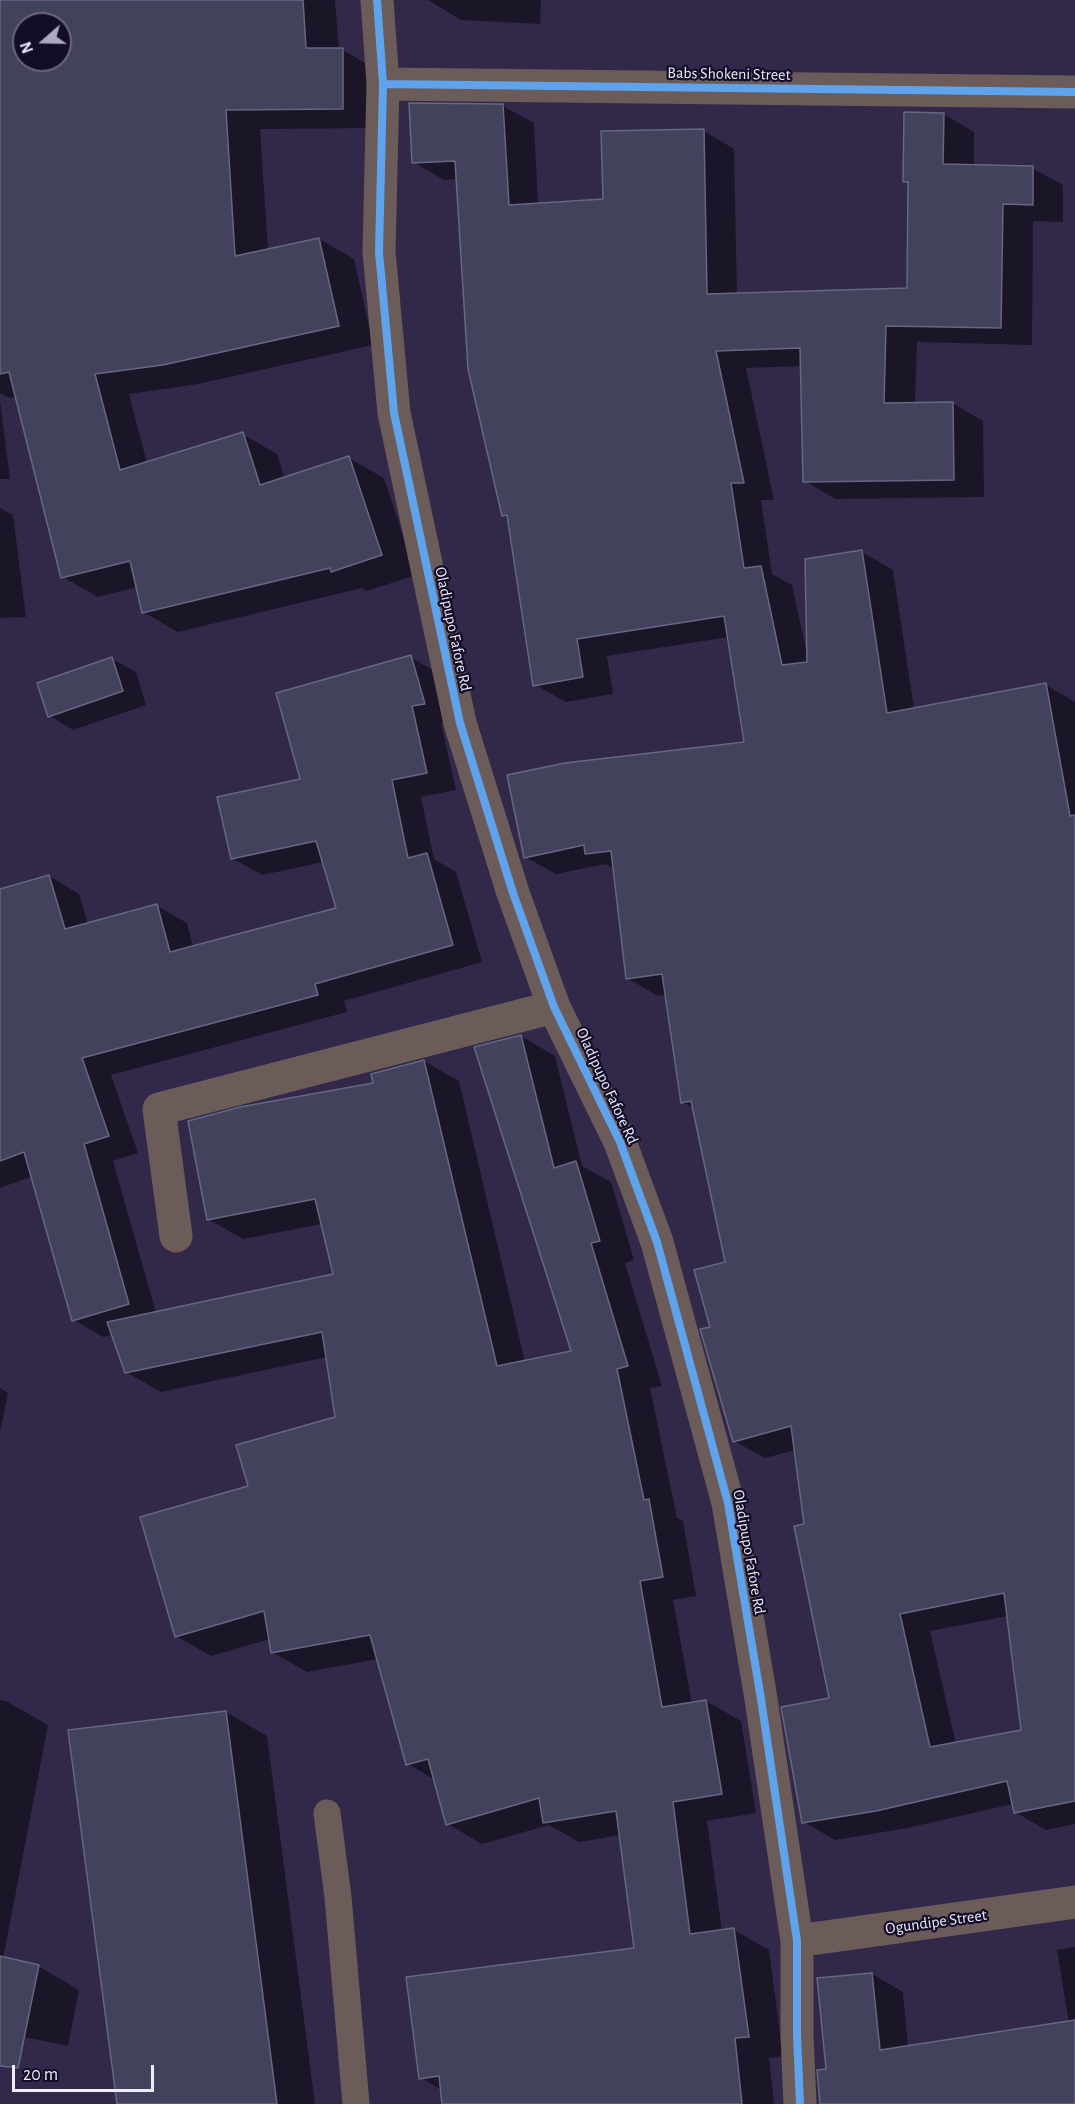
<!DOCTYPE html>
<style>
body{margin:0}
#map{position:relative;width:1075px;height:2104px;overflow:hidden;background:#32294a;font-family:"Alegreya Sans",sans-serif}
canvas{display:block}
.north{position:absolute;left:12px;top:12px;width:60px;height:60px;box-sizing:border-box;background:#130d27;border:2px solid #6b667c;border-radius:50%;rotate:250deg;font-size:16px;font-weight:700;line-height:24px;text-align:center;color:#eeecfc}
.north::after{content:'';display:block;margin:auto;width:21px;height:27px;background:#aca8be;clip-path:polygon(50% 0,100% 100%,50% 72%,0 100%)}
.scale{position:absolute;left:12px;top:2065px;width:142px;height:27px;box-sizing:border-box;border:3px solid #eeecfc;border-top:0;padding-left:8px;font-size:18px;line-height:21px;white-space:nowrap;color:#eeecfc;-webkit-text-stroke:4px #130d27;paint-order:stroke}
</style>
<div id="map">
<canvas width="1075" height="2104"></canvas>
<div class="north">N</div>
<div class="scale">20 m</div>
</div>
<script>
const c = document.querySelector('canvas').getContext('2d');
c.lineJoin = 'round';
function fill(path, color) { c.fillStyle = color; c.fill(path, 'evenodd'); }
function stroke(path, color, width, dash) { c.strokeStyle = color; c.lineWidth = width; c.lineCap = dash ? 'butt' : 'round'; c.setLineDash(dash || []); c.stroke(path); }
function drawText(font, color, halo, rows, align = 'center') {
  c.font = font + ' "Alegreya Sans",sans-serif'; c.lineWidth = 4.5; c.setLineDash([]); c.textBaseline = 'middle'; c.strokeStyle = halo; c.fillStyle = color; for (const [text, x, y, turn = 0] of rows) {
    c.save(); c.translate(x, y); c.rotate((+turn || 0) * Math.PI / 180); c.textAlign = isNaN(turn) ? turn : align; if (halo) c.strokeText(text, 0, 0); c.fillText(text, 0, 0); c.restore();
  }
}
fill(new Path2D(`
 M 0,0 L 335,0 L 339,50 L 343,50 L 377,70 L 378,128 L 260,129 L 268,250 L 319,239 L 354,259 L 373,345 L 198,384 L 129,394 L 147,463 L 242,434 L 277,454 L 285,479 L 349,458 L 384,478 L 416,575 L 367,591 L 362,588 L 178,632 L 143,612 L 137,587 L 98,597 L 63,577 L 16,397 L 9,398 L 0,393 ZM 24,24 L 60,24 L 60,60 L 24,60 Z
 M 428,0 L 541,0 L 540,24 L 461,20 Z
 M 503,106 L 534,123 L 538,205 L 604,200 L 704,131 L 734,149 L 737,295 L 908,289 L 910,184 L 905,182 L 944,114 L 974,132 L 974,166 L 1032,168 L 1063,185 L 1063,222 L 1033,221 L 1032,345 L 917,342 L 915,404 L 952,403 L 983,421 L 984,497 L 835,499 L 805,481 L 802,366 L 746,368 L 774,500 L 761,500 L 772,574 L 792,585 L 807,654 L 862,552 L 893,570 L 914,709 L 1046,685 L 1075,702 L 1075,1824 L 1046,1830 L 1015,1812 L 1013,1804 L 907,1828 L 835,1840 L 804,1822 L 831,1699 L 795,1450 L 765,1458 L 734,1441 L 711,1328 L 727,1263 L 694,1108 L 682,1102 L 666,995 L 658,996 L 627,978 L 614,869 L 606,864 L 556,874 L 525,857 L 746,743 L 729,637 L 607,656 L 613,694 L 566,702 L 535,685 L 509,518 L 504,515 L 457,179 L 444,180 L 413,162 ZM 1008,1616 L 1023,1731 L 956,1744 L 930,1631 Z
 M 0,401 L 10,479 L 0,479 Z
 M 0,508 L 13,515 L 26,617 L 0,618 Z
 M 410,657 L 440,674 L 454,721 L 441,723 L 456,790 L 421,797 L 434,859 L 456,872 L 482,962 L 344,1001 L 347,1012 L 111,1075 L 138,1153 L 113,1161 L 156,1313 L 334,1275 L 322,1224 L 243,1239 L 208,1219 L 375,1084 L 424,1061 L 459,1081 L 525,1362 L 573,1352 L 521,1036 L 555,1056 L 582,1166 L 611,1182 L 634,1260 L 625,1263 L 662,1386 L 650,1388 L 677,1518 L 683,1521 L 696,1596 L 673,1600 L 692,1704 L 706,1701 L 741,1721 L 756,1813 L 707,1821 L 722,1931 L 734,1930 L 769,1950 L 783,2056 L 769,2058 L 774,2104 L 444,2104 L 442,2090 L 421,2078 L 636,1949 L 620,1835 L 579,1842 L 549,1825 L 482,1844 L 448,1824 L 435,1780 L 408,1764 L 378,1659 L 307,1672 L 272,1652 L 270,1639 L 211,1656 L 176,1636 L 249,1487 L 337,1418 L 327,1357 L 161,1392 L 126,1372 L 113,1334 L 103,1337 L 74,1320 L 33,1176 L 0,1188 L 0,891 L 49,876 L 79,894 L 88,924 L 157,906 L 187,923 L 193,947 L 338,909 L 324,862 L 262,875 L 232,858 Z
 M 112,659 L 136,672 L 146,705 L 73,730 L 50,716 Z
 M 0,1388 L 8,1393 L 0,1433 Z
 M 0,1700 L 6,1701 L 48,1725 L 3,1959 L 38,1966 L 79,1990 L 68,2046 L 0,2032 Z
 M 226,1712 L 267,1736 L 315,2104 L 119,2104 Z
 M 1075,1947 L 1075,2104 L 822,2104 L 827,2070 L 872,1974 L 903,1992 L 908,2047 L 1069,2023 L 1057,1950 Z`), '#0007');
const building = new Path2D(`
 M 0,0 L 303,0 L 306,48 L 343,48 L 343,109 L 226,110 L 235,256 L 319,238 L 339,326 L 163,365 L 95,374 L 120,470 L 243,432 L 260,485 L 349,456 L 382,555 L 331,572 L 330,568 L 142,613 L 130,561 L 61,578 L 9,372 L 0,374 ZM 24,24 L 60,24 L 60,60 L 24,60 Z
 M 409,103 L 503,104 L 509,205 L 603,199 L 601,131 L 704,129 L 707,294 L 907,288 L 908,182 L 903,182 L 904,112 L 944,113 L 943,164 L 1033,166 L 1033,205 L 1003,204 L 1001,328 L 886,326 L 884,403 L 953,402 L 954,480 L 803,482 L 800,348 L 716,351 L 744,483 L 731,483 L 744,568 L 761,566 L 782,665 L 807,662 L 805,559 L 862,550 L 887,713 L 1046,683 L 1070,816 L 1075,815 L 1075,1801 L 1014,1813 L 1007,1781 L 876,1811 L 802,1823 L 781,1707 L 829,1698 L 794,1526 L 804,1524 L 791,1426 L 733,1442 L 700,1329 L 710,1327 L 694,1270 L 725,1262 L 691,1101 L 681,1103 L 662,974 L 626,979 L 611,851 L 585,854 L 584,845 L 524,858 L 507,775 L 565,763 L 744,742 L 724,616 L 577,639 L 583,677 L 533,686 L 507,515 L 502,516 L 468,369 L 455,161 L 412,163 ZM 1004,1593 L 1021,1730 L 930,1747 L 900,1614 Z
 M 411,655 L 425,704 L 412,706 L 427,773 L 392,780 L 408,858 L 427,853 L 453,945 L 315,984 L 318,995 L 82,1058 L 109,1136 L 84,1144 L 129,1304 L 72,1321 L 24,1152 L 0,1161 L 0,889 L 49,875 L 65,929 L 157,904 L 170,952 L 336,908 L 316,841 L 231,859 L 217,797 L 300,779 L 276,693 Z
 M 112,657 L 123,691 L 48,717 L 37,683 Z
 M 521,1035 L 554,1168 L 576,1161 L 600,1241 L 591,1243 L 628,1366 L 617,1369 L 644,1500 L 649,1499 L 663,1577 L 640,1581 L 662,1707 L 706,1700 L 722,1794 L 673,1802 L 690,1934 L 734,1928 L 749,2037 L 735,2038 L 742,2104 L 442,2104 L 439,2076 L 419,2079 L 406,1977 L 634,1948 L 616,1811 L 543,1823 L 539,1798 L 446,1825 L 428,1759 L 406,1765 L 370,1635 L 271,1653 L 264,1611 L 175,1637 L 140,1517 L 248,1486 L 236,1445 L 335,1417 L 322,1332 L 125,1373 L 107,1322 L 333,1274 L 315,1199 L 207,1220 L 188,1121 L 240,1107 L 373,1083 L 371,1074 L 424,1060 L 497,1366 L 571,1351 L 474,1047 Z
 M 226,1711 L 277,2104 L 117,2104 L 68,1730 Z
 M 0,1956 L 39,1965 L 18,2068 L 0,2066 Z
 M 872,1973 L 880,2050 L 1075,2020 L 1075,2104 L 820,2104 L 817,2070 L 826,2069 L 817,1978 Z`);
fill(building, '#43425d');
stroke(building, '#676782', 1.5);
stroke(new Path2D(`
 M 327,1813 L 338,1897 L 356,2104`), '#6b5c5a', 27);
stroke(new Path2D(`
 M 377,0 L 383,84 L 379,252 L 394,413 L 460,723 L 513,893 L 554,1007 L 620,1142 L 657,1242 L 728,1503 L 761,1699 L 797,1941 L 797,2036 L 800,2104
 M 383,84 L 1075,92
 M 176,1236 L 159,1109 L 554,1007
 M 797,1941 L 1075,1902`), '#6b5c5a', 33);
stroke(new Path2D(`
 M 377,0 L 383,84 L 379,252 L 394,413 L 460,723 L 513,893 L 554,1007 L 620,1142 L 657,1242 L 728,1503 L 761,1699 L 797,1941 L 797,2036 L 800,2104
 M 383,84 L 1075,92`), '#60a3ed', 8);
drawText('16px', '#eeecfc', '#130d27', [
 ["Babs Shokeni Street",729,74,1],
 ["Oladipupo Fafore Rd",453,629,78],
 ["Oladipupo Fafore Rd",607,1086,65],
 ["Oladipupo Fafore Rd",749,1552,80],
 ["Ogundipe Street",936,1922,-8]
]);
</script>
